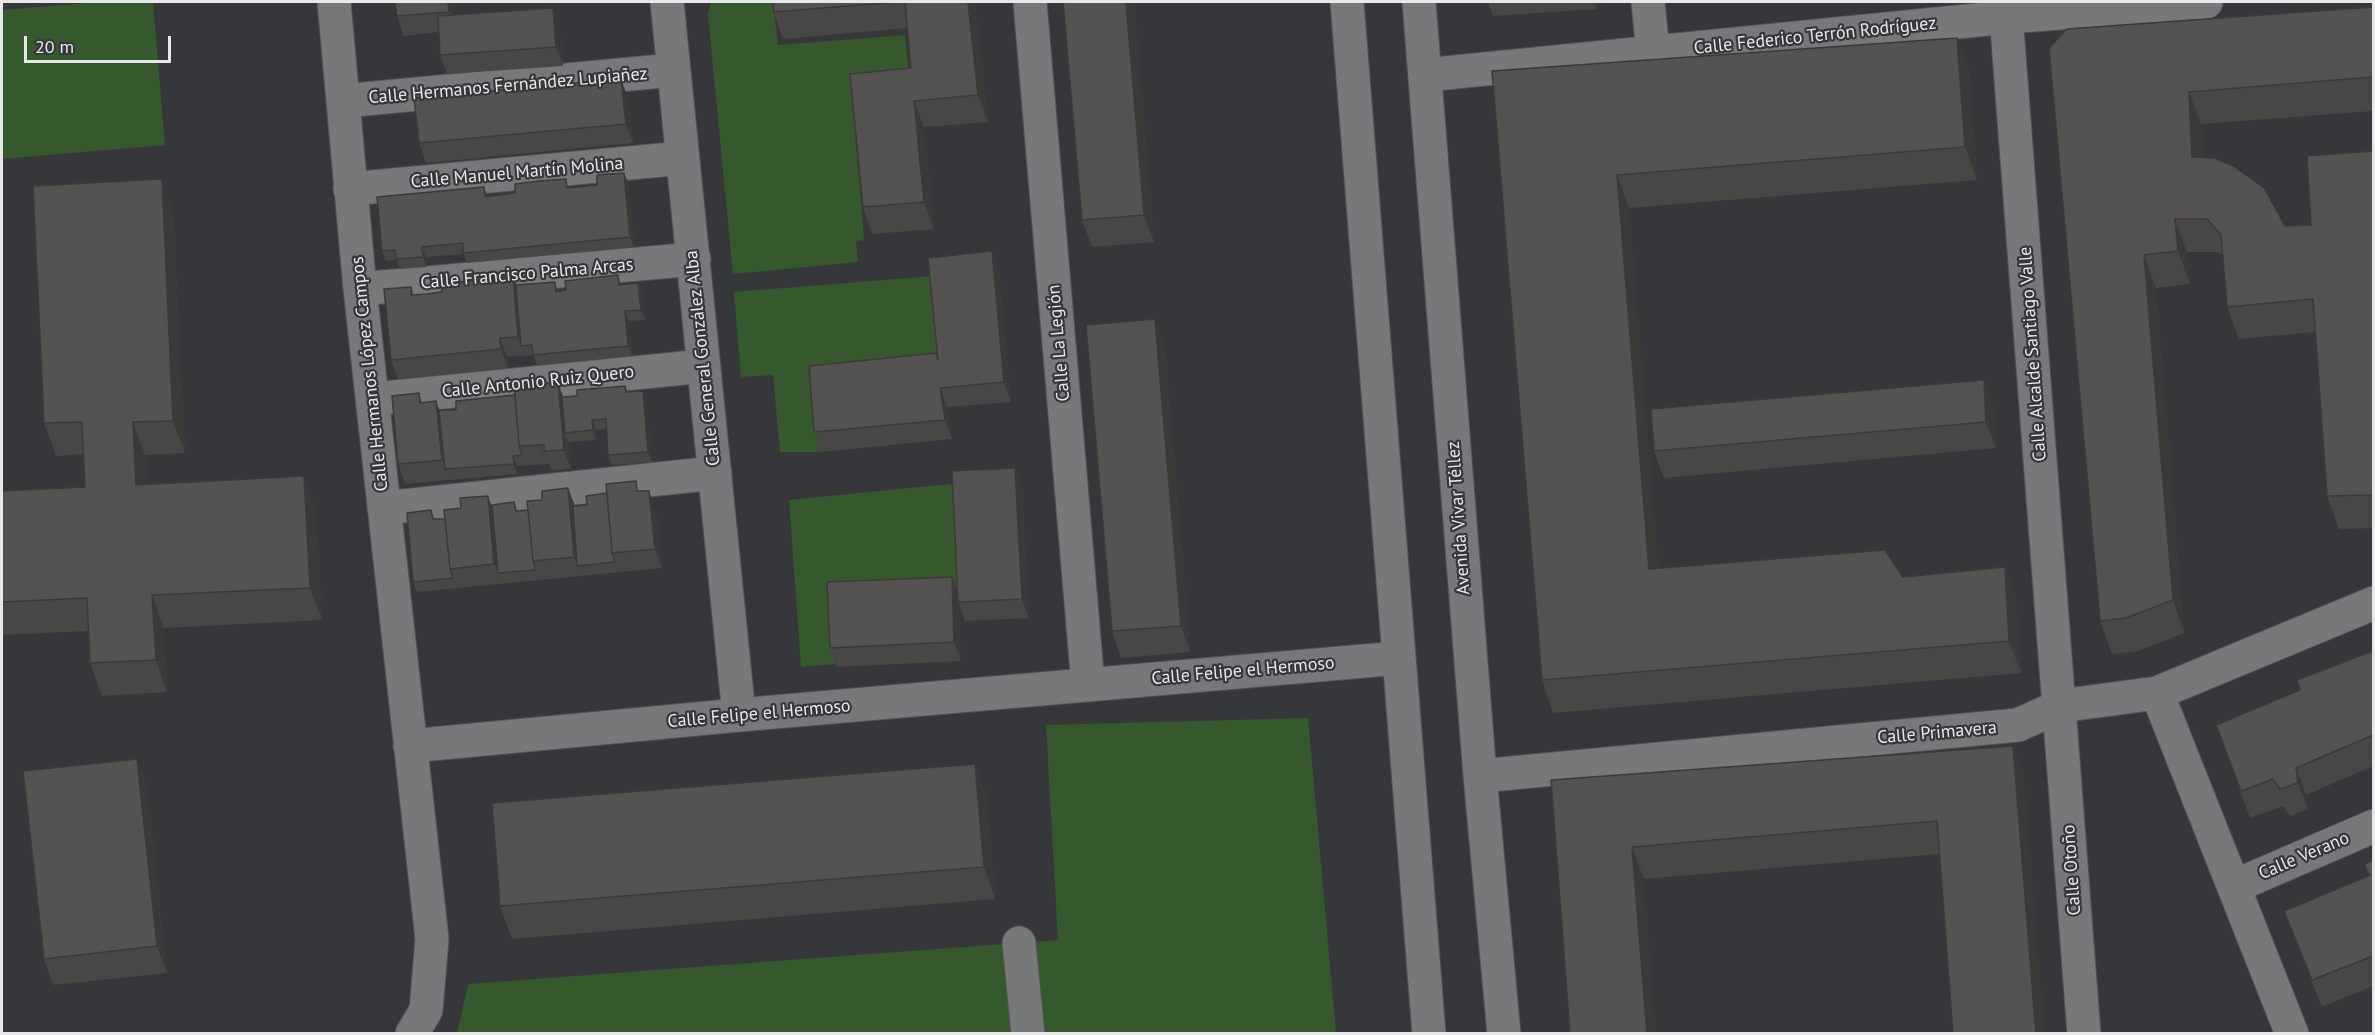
<!DOCTYPE html>
<meta charset="utf-8">
<style>
body{margin:0}
#map{position:relative;width:2375px;height:1035px;overflow:hidden;background:#36373a;font-family:"PT Sans",sans-serif}
canvas{display:block}
.frame{position:absolute;inset:0;border:3px solid #e7e8e9;pointer-events:none}
.scale{position:absolute;left:24px;top:36px;width:147px;height:27px;box-sizing:border-box;border:3px solid #e7e8e9;border-top:0;padding-left:8px;font-size:18px;line-height:21px;white-space:nowrap;color:#e7e8e9;-webkit-text-stroke:4px #36373a;paint-order:stroke}
</style>
<div id="map">
<canvas width="2375" height="1035"></canvas>
<div class="frame"></div>
<div class="scale">20 m</div>
</div>
<script>
const g = document.querySelector('canvas').getContext('2d');
g.lineJoin = 'round';
function fill(path, color) { g.fillStyle = color; g.fill(path, 'evenodd'); }
const shape = rows => new Path2D(rows.map(r => 'M' + r).join(''));
function trace(path, color, width, dash) { g.strokeStyle = color; g.lineWidth = width; g.lineCap = dash ? 'butt' : 'round'; g.setLineDash(dash || []); g.stroke(path); }
function label(font, color, halo, rows, align = 'center') {
  g.font = font + ' "PT Sans",sans-serif'; g.lineWidth = 4.5; g.setLineDash([]); g.textBaseline = 'middle'; g.strokeStyle = halo; g.fillStyle = color; for (const [text, x, y, turn = 0] of rows) {
    g.save(); g.translate(x, y); g.rotate((+turn || 0) * Math.PI / 180); g.textAlign = isNaN(turn) ? turn : align; if (halo) g.strokeText(text, 0, 0); g.fillText(text, 0, 0); g.restore();
  }
}
const green = shape([
 [101,2,153,2,165,145,2,159,2,10],
 [711,2,773,2,778,45,905,35,910,89,852,95,864,240,856,241,858,262,733,274,708,15],
 [934,276,944,371,814,384,820,452,780,452,773,375,741,377,734,292],
 [950,484,954,490,961,590,832,601,835,664,801,667,789,500],
 [1308,718,1336,1033,457,1034,468,984,1058,940,1046,725]
]);
const minor = shape([
 [334,2,360,289,432,939,426,1010,412,1034],
 [667,2,739,715],
 [1030,2,1088,685],
 [1347,2,1429,1034],
 [1419,2,1480,776,1504,1034],
 [1648,2,1653,52],
 [2005,2,2084,1034],
 [1425,75,2007,17,2206,2],
 [343,101,673,70],
 [350,189,683,158],
 [360,289,694,259],
 [374,399,704,366],
 [384,508,715,473],
 [2157,693,2292,1034],
 [410,746,739,715,1399,658],
 [1480,776,2018,725,2060,706,2157,693,2374,603],
 [2235,886,2374,826],
 [1019,943,1028,1034]
]);
const wall = shape([
 [453,2,454,15,560,27,563,66,447,74,440,55,439,32,404,36,397,16],
 [773,2,975,2,988,122,924,127,934,229,872,234,863,207,911,68,907,28,783,39,774,12],
 [1134,2,1154,242,1092,247,1082,220],
 [1488,2,1608,2,1597,9,1493,16],
 [2373,7,2373,111,2201,124,2202,158,2285,226,2311,225,2373,151,2373,528,2339,529,2327,496,2315,332,2239,339,2227,307,2223,256,2219,252,2187,252,2190,284,2156,288,2184,633,2138,651,2112,654,2100,621,2049,48],
 [1957,38,1969,70,1977,180,1629,208,1658,568,1903,577,2005,567,2016,600,2021,673,1553,713,1542,680,1492,71],
 [628,98,633,143,426,163,419,143],
 [624,173,628,183,634,247,467,263,464,254,426,257,426,267,400,269,397,260,386,261,382,251,484,187,487,196,597,185],
 [173,212,185,453,145,455,146,484,316,509,322,620,164,628,167,692,102,696,90,663,88,631,2,635,2,491,85,487,84,454,56,456,44,423],
 [992,251,999,271,1011,402,947,407,952,439,821,452,814,432,938,358],
 [618,275,621,285,638,283,642,294,645,320,629,321,632,356,537,365,533,355,507,357,508,368,398,379,391,360,411,287,414,295,427,294,513,276,516,285,558,291,566,290],
 [1165,346,1190,652,1121,658,1112,631],
 [1984,380,1994,407,1996,448,1664,478,1654,451],
 [625,386,627,392,643,391,646,401,652,462,612,465,608,455,606,429,596,430,596,440,568,442,571,469,551,470,549,464,517,466,517,474,405,484,398,464,419,393,422,403,436,401,439,410,456,410,577,396],
 [1015,468,1022,487,1029,618,965,621,959,604,961,661,837,667,830,648,952,577,958,593],
 [568,488,575,506,587,505,640,491,656,510,662,568,417,592,413,582,431,510,434,519,445,519,492,505,514,502,517,511,528,510,542,500],
 [2373,651,2373,766,2306,795,2308,809,2290,816,2283,806,2250,818,2216,725,2300,690],
 [2013,746,2024,778,1940,854,1644,879,1551,780],
 [137,759,147,786,167,973,53,985,44,959],
 [975,764,987,796,995,899,512,939,500,906],
 [2373,861,2373,986,2322,1007,2294,938,2284,911,2369,876,2364,864]
]);
const shadedWall = shape([
 [448,2,453,2,456,31,449,12],
 [968,2,975,2,988,122,978,95],
 [1126,2,1134,2,1154,242,1144,215],
 [1594,2,1608,2,1597,9],
 [553,8,560,27,563,66,556,47],
 [1957,38,1969,70,1977,180,1965,147],
 [621,79,628,98,633,143,626,124],
 [2189,92,2201,124,2204,190,2192,157],
 [914,101,924,127,934,229,924,202],
 [624,173,628,183,634,247,630,237],
 [1617,175,1629,208,1661,601,1649,569],
 [162,179,173,212,185,453,173,421],
 [2175,219,2187,252,2190,284,2178,251],
 [422,247,426,257,426,267,423,257],
 [992,251,999,271,1011,402,1004,382],
 [2144,255,2156,288,2184,633,2173,600],
 [513,276,520,295,521,346,518,337],
 [638,283,642,294,645,320,641,310],
 [625,311,629,321,632,356,628,346],
 [1155,319,1165,346,1190,652,1181,626],
 [500,338,507,357,508,368,501,349],
 [1984,380,1994,407,1996,448,1986,422],
 [558,382,565,402,565,433,568,442,571,469,564,450],
 [940,388,947,407,952,439,945,420],
 [643,391,646,401,652,462,648,452],
 [436,401,443,420,445,469,442,460],
 [592,420,596,430,596,440,593,430],
 [133,422,145,455,148,517,136,485],
 [513,456,517,466,517,474,514,464],
 [1015,468,1022,487,1029,618,1022,599],
 [304,476,316,509,322,620,310,588],
 [568,488,575,507,577,566,581,576,574,557],
 [649,491,656,510,662,568,655,549],
 [488,496,495,515,498,573,494,564],
 [2005,567,2016,600,2021,673,2009,641],
 [952,577,959,596,961,661,954,642],
 [152,595,164,628,167,692,156,660],
 [2013,746,2024,778,2045,1034,2036,1034],
 [137,759,147,786,167,973,157,946],
 [975,764,987,796,995,899,984,867],
 [2296,768,2306,795,2308,809,2298,783],
 [1632,847,1644,879,1656,1034,1647,1034]
]);
const building = shape([
 [395,2,448,2,449,12,397,16,395,2],
 [773,2,896,2,774,12,773,2],
 [905,2,968,2,978,95,914,101,924,202,863,207,850,74,911,68,905,2],
 [1063,2,1126,2,1144,215,1082,220,1063,2],
 [2373,7,2373,77,2189,92,2192,157,2215,158,2235,167,2264,188,2285,226,2311,225,2307,156,2373,151,2373,495,2327,496,2313,299,2227,307,2221,235,2207,219,2175,219,2178,251,2144,255,2173,600,2126,618,2100,621,2049,48,2067,29,2373,7],
 [553,8,556,47,440,55,438,16,553,8],
 [1957,38,1965,147,1617,175,1649,569,1885,550,1903,577,2005,567,2009,641,1542,680,1492,71,1957,38],
 [621,79,626,124,419,143,414,98,621,79],
 [624,173,630,237,463,253,463,243,422,247,423,257,396,259,395,250,382,251,377,197,484,187,485,197,515,193,515,184,539,181,566,179,567,188,597,185,597,175,624,173],
 [162,179,173,421,133,422,136,485,304,476,310,588,152,595,156,660,90,663,87,598,2,602,2,491,85,487,82,422,44,423,33,186,162,179],
 [992,251,1004,382,940,388,945,420,814,432,809,366,936,353,938,360,928,258,992,251],
 [618,275,619,285,638,283,641,310,625,311,628,346,533,355,532,345,521,346,516,285,555,282,556,292,566,290,565,281,618,275],
 [513,276,518,337,500,338,501,349,391,360,384,289,411,287,411,295,427,294,442,292,441,284,513,276],
 [1155,319,1181,626,1112,631,1086,325,1155,319],
 [1984,380,1986,422,1654,451,1651,409,1984,380],
 [558,382,564,450,544,451,544,445,519,446,514,386,558,382],
 [625,386,626,392,643,391,648,452,608,455,606,419,592,420,593,430,565,433,562,397,577,396,577,390,625,386],
 [419,393,420,403,436,401,442,460,398,464,392,396,419,393],
 [515,395,519,446,522,455,513,456,514,464,445,469,439,410,456,410,456,401,515,395],
 [1015,468,1022,599,958,602,952,471,1015,468],
 [636,481,637,491,649,491,655,549,612,553,606,484,636,481],
 [568,488,574,557,533,561,527,501,542,500,542,491,568,488],
 [607,493,612,553,615,562,577,566,573,506,587,505,586,496,607,493],
 [488,496,494,564,450,569,444,510,461,508,460,498,488,496],
 [514,502,516,511,528,510,533,561,536,570,498,573,492,505,514,502],
 [431,510,433,519,445,519,450,569,453,578,413,582,407,513,431,510],
 [952,577,954,642,830,648,827,582,952,577],
 [2373,651,2373,735,2296,768,2298,783,2280,789,2273,779,2241,791,2216,725,2300,690,2297,680,2373,651],
 [2013,746,2036,1034,1953,1034,1937,821,1632,847,1647,1034,1570,1034,1551,780,2013,746],
 [137,759,157,946,44,959,23,771,137,759],
 [975,764,984,867,500,906,492,803,975,764],
 [2373,861,2373,956,2312,980,2284,911,2370,875,2364,864,2373,861]
]);
const streetNames = [
 ["Calle Federico Terrón Rodríguez",1815,36,-6],
 ["Calle Hermanos Fernández Lupiañez",508,86,-5],
 ["Calle Manuel Martín Molina",517,173,-5],
 ["Calle Francisco Palma Arcas",527,274,-5],
 ["Calle La Legión",1059,343,-95],
 ["Calle Alcalde Santiago Valle",2033,354,-94],
 ["Calle General González Alba",703,358,-96],
 ["Calle Hermanos López Campos",370,374,-96],
 ["Calle Antonio Ruiz Quero",538,382,-6],
 ["Avenida Vivar Téllez",1459,518,-94],
 ["Calle Felipe el Hermoso",1243,671,-5],
 ["Calle Felipe el Hermoso",759,714,-5],
 ["Calle Primavera",1937,733,-5],
 ["Calle Verano",2304,856,-23],
 ["Calle Otoño",2072,870,-94]
];
fill(green, '#35592d');
trace(minor, '#525355', 35);
trace(minor, '#76787a', 33);
fill(wall, '#494746');
fill(shadedWall, '#3c3a39');
fill(building, '#555351');
trace(building, '#3c3a39', 1.5);
label('18px', '#e7e8e9', '#36373a', streetNames);
</script>
